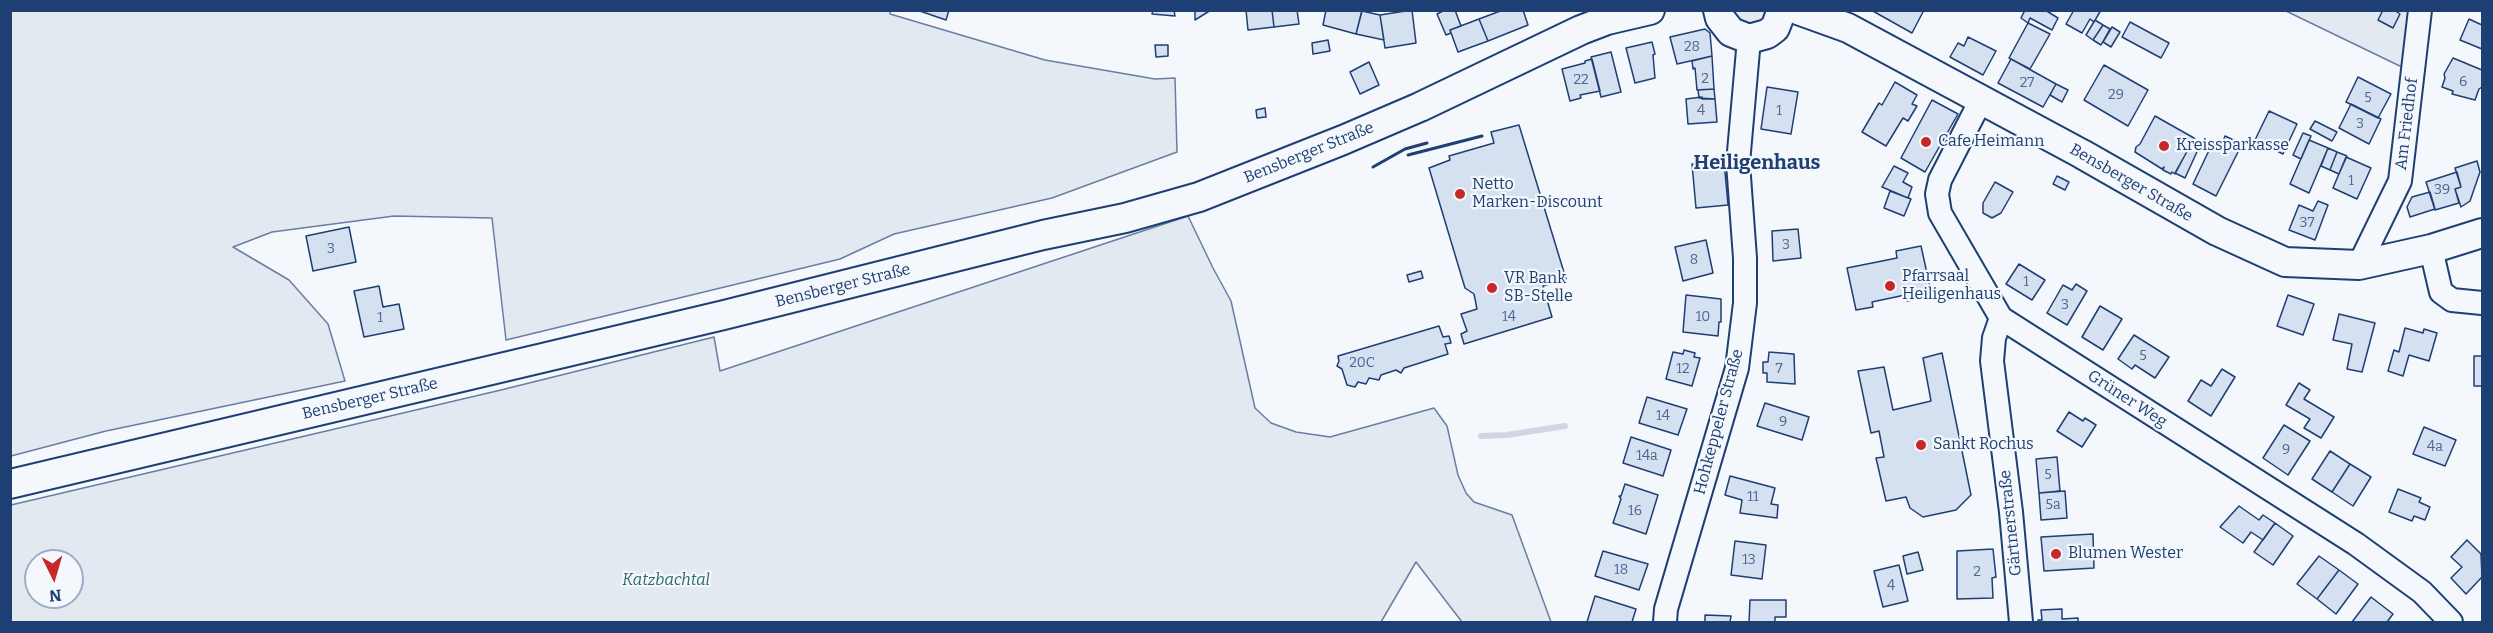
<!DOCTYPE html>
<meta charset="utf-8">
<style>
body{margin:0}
#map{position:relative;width:2493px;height:633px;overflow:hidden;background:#f4f7fb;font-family:Bitter,serif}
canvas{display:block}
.frame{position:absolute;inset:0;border:12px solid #1d3f73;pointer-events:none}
.north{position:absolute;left:24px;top:549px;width:60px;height:60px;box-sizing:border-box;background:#f4f7fb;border:2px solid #9eadc5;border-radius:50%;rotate:175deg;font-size:16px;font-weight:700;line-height:24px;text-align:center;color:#1d3f73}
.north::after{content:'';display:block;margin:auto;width:21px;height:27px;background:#c62828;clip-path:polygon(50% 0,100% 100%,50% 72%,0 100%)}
</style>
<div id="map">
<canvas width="2493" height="633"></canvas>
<div class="frame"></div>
<div class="north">N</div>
</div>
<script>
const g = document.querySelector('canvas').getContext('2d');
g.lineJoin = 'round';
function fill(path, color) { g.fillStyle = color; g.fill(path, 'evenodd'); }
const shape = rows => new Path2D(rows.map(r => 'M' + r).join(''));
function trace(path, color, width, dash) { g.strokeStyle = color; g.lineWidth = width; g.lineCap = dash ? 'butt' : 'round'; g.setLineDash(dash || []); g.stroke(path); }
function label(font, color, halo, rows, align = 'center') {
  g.font = font + ' Bitter,serif'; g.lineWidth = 4.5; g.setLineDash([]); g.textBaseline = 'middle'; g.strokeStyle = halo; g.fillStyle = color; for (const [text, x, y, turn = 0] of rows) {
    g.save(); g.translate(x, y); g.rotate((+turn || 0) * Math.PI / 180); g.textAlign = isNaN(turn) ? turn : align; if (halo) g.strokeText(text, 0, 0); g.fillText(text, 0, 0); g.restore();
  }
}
const green = shape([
 [11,10,890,11,890,14,1045,60,1155,79,1175,78,1177,152,1052,198,894,234,840,259,506,340,492,218,394,216,272,232,233,247,289,280,328,324,345,381,106,431,11,456,11,10],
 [1732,11,1772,11,1757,26,1742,24,1732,11],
 [2286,11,2412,11,2404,68,2377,55,2286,11],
 [1188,216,1213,268,1231,301,1255,408,1271,423,1296,432,1330,437,1434,408,1447,426,1458,475,1466,493,1474,502,1512,515,1551,622,1462,622,1416,562,1381,622,11,622,11,505,501,390,714,337,720,371,1188,216],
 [36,561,72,561,72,597,36,597,36,561]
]);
const stream = shape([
 [1481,436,1507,435,1565,426]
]);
const building = shape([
 [917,10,949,10,946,20,917,10],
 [1153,10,1174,10,1175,16,1152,14,1153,10],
 [1195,10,1211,10,1195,20,1195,10],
 [1246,10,1272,10,1274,27,1248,30,1246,10],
 [1272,10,1297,10,1299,24,1274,27,1272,10],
 [1326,10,1362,10,1356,34,1323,25,1326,10],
 [1412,10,1416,43,1385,48,1380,15,1412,10],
 [1445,10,1455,10,1461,26,1450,30,1451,33,1446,35,1437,14,1445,10],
 [1503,10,1523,10,1528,25,1488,41,1479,19,1503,10],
 [1871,10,1924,10,1912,33,1871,10],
 [2025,10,2045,10,2058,18,2052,30,2030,18,2028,23,2021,18,2025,10],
 [2074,10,2101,10,2094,22,2090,19,2082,33,2066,24,2074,10],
 [2383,10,2398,10,2397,12,2400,14,2393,28,2378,20,2383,10],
 [1362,11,1380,15,1384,40,1356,34,1362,11],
 [1479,19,1488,41,1458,52,1450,30,1479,19],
 [2469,19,2482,25,2482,49,2460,40,2469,19],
 [2095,20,2103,25,2093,40,2086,35,2095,20],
 [2130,22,2169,43,2161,58,2122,37,2130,22],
 [2028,23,2050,34,2030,69,2009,58,2028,23],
 [2103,25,2110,29,2101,45,2093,40,2103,25],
 [2112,27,2120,32,2111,47,2103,42,2112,27],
 [1705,29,1710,33,1712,56,1677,64,1670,37,1705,29],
 [1968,37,1996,51,1983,75,1950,57,1958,43,1964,46,1968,37],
 [1328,40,1330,51,1313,54,1312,43,1328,40],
 [1652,42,1655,54,1653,55,1655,78,1635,83,1626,48,1652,42],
 [1155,45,1168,45,1168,56,1156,57,1155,45],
 [1611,52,1621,92,1601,97,1591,57,1611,52],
 [1712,56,1714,89,1697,90,1695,68,1693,69,1692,61,1712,56],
 [2453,58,2482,70,2482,87,2479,89,2475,100,2452,94,2453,91,2442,87,2445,78,2444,74,2453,58],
 [1592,59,1600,91,1580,95,1581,98,1570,101,1562,69,1585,63,1585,61,1592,59],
 [2011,59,2056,84,2043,107,1998,83,2011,59],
 [1369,62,1379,85,1360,94,1350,72,1369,62],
 [2104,65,2148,90,2128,126,2084,100,2104,65],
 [2358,77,2391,94,2378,118,2346,102,2358,77],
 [1895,82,1917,95,1912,104,1917,106,1908,121,1903,118,1886,146,1862,132,1879,103,1882,105,1895,82],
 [2056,84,2068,90,2062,102,2050,95,2056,84],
 [1767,87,1798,92,1791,134,1761,129,1767,87],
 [1714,89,1715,99,1699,98,1698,90,1714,89],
 [1702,97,1702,99,1715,99,1717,122,1688,124,1686,99,1702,97],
 [1932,100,1958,114,1925,172,1901,158,1932,100],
 [2351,104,2381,119,2369,144,2339,128,2351,104],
 [1265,108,1266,117,1257,118,1256,110,1265,108],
 [2269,111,2297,124,2283,154,2255,140,2269,111],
 [2155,116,2194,138,2175,174,2172,172,2171,174,2163,170,2164,167,2162,169,2135,152,2136,147,2140,144,2155,116],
 [2315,121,2337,132,2332,141,2310,129,2315,121],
 [1519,125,1566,279,1543,286,1552,317,1464,344,1461,334,1467,331,1461,314,1477,309,1474,294,1465,288,1429,168,1450,160,1449,156,1494,143,1491,132,1519,125],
 [2303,133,2311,136,2301,159,2293,155,2303,133],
 [2225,136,2242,144,2216,196,2193,184,2213,142,2221,146,2225,136],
 [2194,139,2201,143,2185,178,2175,173,2194,139],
 [2309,140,2328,148,2309,193,2290,184,2309,140],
 [2328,148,2337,152,2330,170,2321,166,2328,148],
 [2337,152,2347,156,2339,174,2330,170,2337,152],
 [2346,157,2371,168,2357,199,2333,188,2346,157],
 [1724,161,1728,205,1696,208,1692,164,1724,161],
 [2477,161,2480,172,2470,201,2461,207,2455,189,2461,187,2455,168,2477,161],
 [1894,166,1908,173,1903,182,1912,187,1908,198,1882,187,1894,166],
 [2457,172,2461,187,2455,189,2459,203,2435,210,2426,182,2457,172],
 [2057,176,2069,182,2065,190,2053,184,2057,176],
 [1995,182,2013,192,2001,213,1992,218,1983,213,1983,203,1995,182],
 [1890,191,1911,199,1904,216,1884,208,1890,191],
 [2430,192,2435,209,2410,217,2407,207,2412,197,2430,192],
 [2318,201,2328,205,2315,240,2289,230,2299,205,2313,211,2318,201],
 [349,227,356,262,313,271,306,236,349,227],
 [1798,229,1801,258,1773,261,1772,231,1798,229],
 [1706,240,1713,273,1683,281,1675,247,1706,240],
 [1921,246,1932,296,1907,301,1905,295,1872,302,1873,307,1856,310,1847,268,1897,258,1896,251,1921,246],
 [2019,264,2045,280,2032,300,2006,284,2019,264],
 [1421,271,1423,278,1409,282,1407,275,1421,271],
 [2076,284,2087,291,2067,325,2047,313,2063,285,2072,290,2076,284],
 [379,286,383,307,399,304,404,329,364,337,354,291,379,286],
 [1686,295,1721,299,1721,322,1719,322,1718,336,1683,332,1686,295],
 [2288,295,2314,304,2303,335,2277,326,2288,295],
 [2100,306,2122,319,2103,350,2082,337,2100,306],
 [2339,314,2375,323,2362,372,2347,369,2352,344,2333,340,2339,314],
 [1439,326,1443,337,1449,336,1451,343,1445,344,1448,354,1404,368,1401,373,1396,370,1381,375,1379,380,1369,378,1366,384,1358,382,1355,387,1347,385,1342,369,1337,366,1339,361,1338,356,1439,326],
 [2405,328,2423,333,2424,329,2437,333,2429,361,2409,355,2403,376,2388,371,2394,350,2399,352,2405,328],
 [2134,335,2169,357,2155,378,2135,365,2132,369,2118,359,2134,335],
 [1684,350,1695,353,1694,357,1700,358,1692,386,1666,379,1673,352,1683,354,1684,350],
 [1769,352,1794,354,1795,384,1767,382,1767,373,1763,373,1763,362,1768,362,1769,352],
 [1942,353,1971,495,1956,510,1923,517,1910,508,1906,497,1886,501,1876,458,1884,457,1879,431,1871,433,1858,371,1884,367,1893,410,1931,401,1923,358,1942,353],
 [2474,356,2482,356,2482,386,2474,386,2474,356],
 [2222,369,2235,377,2211,416,2188,401,2201,380,2211,386,2222,369],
 [2299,383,2310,390,2304,399,2334,417,2321,438,2304,428,2310,419,2286,405,2299,383],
 [1647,397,1687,409,1678,435,1639,423,1647,397],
 [1765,403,1809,417,1802,440,1757,426,1765,403],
 [2069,412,2083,421,2085,418,2096,425,2082,447,2057,431,2069,412],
 [2284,425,2310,441,2288,475,2263,458,2284,425],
 [2424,427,2456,440,2445,466,2413,454,2424,427],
 [1631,437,1671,450,1663,476,1623,463,1631,437],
 [2330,451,2350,464,2332,492,2312,479,2330,451],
 [2057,457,2060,491,2039,493,2036,459,2057,457],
 [2350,464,2371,477,2353,506,2332,492,2350,464],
 [1730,476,1775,488,1771,504,1778,505,1777,518,1740,513,1742,500,1725,495,1730,476],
 [1625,484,1658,495,1646,534,1613,523,1621,499,1619,496,1621,496,1625,484],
 [2398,489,2421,498,2419,502,2430,507,2425,520,2414,516,2412,521,2389,512,2398,489],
 [2065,491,2067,518,2041,520,2039,493,2065,491],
 [2239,506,2259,520,2263,515,2275,523,2263,540,2251,532,2243,543,2220,527,2239,506],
 [2275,523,2293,536,2273,565,2254,552,2275,523],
 [2093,534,2094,568,2044,571,2041,537,2093,534],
 [2467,540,2481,554,2482,577,2466,594,2451,578,2462,567,2451,557,2467,540],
 [1735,541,1766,545,1762,579,1731,575,1735,541],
 [1993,549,1996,577,1992,578,1993,598,1957,599,1957,551,1993,549],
 [1603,551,1648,564,1639,590,1595,576,1603,551],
 [1918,552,1923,570,1907,574,1903,556,1918,552],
 [2319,556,2339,570,2317,599,2297,584,2319,556],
 [1899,565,1908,601,1883,607,1874,571,1899,565],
 [2339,570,2358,584,2336,614,2317,599,2339,570],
 [1595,596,1636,609,1632,622,1587,622,1595,596],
 [2371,597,2393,614,2387,622,2352,622,2371,597],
 [1750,600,1786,600,1786,617,1775,617,1775,622,1749,622,1750,600],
 [2062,609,2062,619,2078,618,2078,622,2038,622,2038,620,2042,620,2041,610,2062,609],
 [1705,615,1731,616,1730,622,1705,622,1705,615]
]);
const minor = shape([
 [1981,100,1940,180,1937,194,1940,213,2001,318,2356,544,2422,592,2451,622],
 [2431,249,2441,292,2452,300,2482,303],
 [2359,265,2400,181,2420,10],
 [2001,318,1994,338,1992,361,2011,512,2021,622],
 [1665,622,1666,609,1737,368,1745,303,1745,258,1738,163,1749,39]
]);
const major = shape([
 [1718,10,1720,18,1731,32,1749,39,1767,34,1775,28,1782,10],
 [1798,10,1848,28,2082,154,2217,231,2285,262,2359,265,2431,249,2482,233],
 [10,484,724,315,1043,235,1125,218,1199,197,1343,140,1420,107,1581,30,1607,20,1650,10]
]);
const wall = shape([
 [1408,155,1482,136],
 [1373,167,1405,149,1427,143]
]);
const markers = [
 [1926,142,6,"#c62828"],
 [2164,146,6,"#c62828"],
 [1460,194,6,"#c62828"],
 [1890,286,6,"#c62828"],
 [1492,288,6,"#c62828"],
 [1921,445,6,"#c62828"],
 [2056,554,6,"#c62828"]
];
const numberNames = [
 ["28",1692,47],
 ["2",1705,79],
 ["22",1581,80],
 ["6",2463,82],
 ["27",2027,83],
 ["29",2116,95],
 ["5",2368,98],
 ["4",1701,111],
 ["1",1779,111],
 ["3",2360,124],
 ["1",2351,181],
 ["39",2442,190],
 ["37",2307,223],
 ["3",1786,245],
 ["3",331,249],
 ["8",1694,260],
 ["1",2026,282],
 ["3",2065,305],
 ["14",1509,317],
 ["10",1703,317],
 ["1",380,318],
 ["5",2143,356],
 ["20C",1362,363],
 ["12",1683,369],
 ["7",1779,369],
 ["14",1663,416],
 ["9",1783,422],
 ["4a",2435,447],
 ["9",2286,450],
 ["14a",1647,456],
 ["5",2048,475],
 ["11",1753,497],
 ["5a",2053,505],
 ["16",1635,511],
 ["13",1749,560],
 ["18",1621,570],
 ["2",1977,572],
 ["4",1891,586]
];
const streetNames = [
 ["Am Friedhof",2407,124,-83],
 ["Bensberger Straße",1309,153,-22],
 ["Bensberger Straße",2131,183,30],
 ["Bensberger Straße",843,286,-14],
 ["Bensberger Straße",370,399,-13],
 ["Grüner Weg",2127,399,33],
 ["Hohkeppeler Straße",1719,422,-75],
 ["Gärtnerstraße",2011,523,-96]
];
const poiNames = [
 ["Cafe Heimann",1938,142],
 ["Kreissparkasse",2176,146],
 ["Netto",1472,185],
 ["Marken-Discount",1472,203],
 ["Pfarrsaal",1902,277],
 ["Heiligenhaus",1902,295],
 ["VR Bank",1504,279],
 ["SB-Stelle",1504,297],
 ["Sankt Rochus",1933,445],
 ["Blumen Wester",2068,554]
];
const parkNames = [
 ["Katzbachtal",666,581]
];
const quarterNames = [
 ["Heiligenhaus",1757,163]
];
fill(green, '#e3e9f0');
trace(green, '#687fa3', 1.5);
trace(stream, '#cfd7e4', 6);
fill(building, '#d5e0f0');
trace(building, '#1d3f73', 1.5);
trace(minor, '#1d3f73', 26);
trace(major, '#1d3f73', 32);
trace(minor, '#f4f7fb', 22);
trace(major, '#f4f7fb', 28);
trace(wall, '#1d3f73', 3);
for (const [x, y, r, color] of markers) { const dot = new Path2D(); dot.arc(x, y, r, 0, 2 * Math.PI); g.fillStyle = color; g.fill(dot); trace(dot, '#f4f7fb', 2); }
label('14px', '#4b6792', null, numberNames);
label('16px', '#1d3f73', '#f4f7fb', streetNames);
label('16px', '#1d3f73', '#f4f7fb', poiNames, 'left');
label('italic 16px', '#2c6c60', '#f4f7fb', parkNames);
label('bold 20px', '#1d3f73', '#f4f7fb', quarterNames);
</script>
